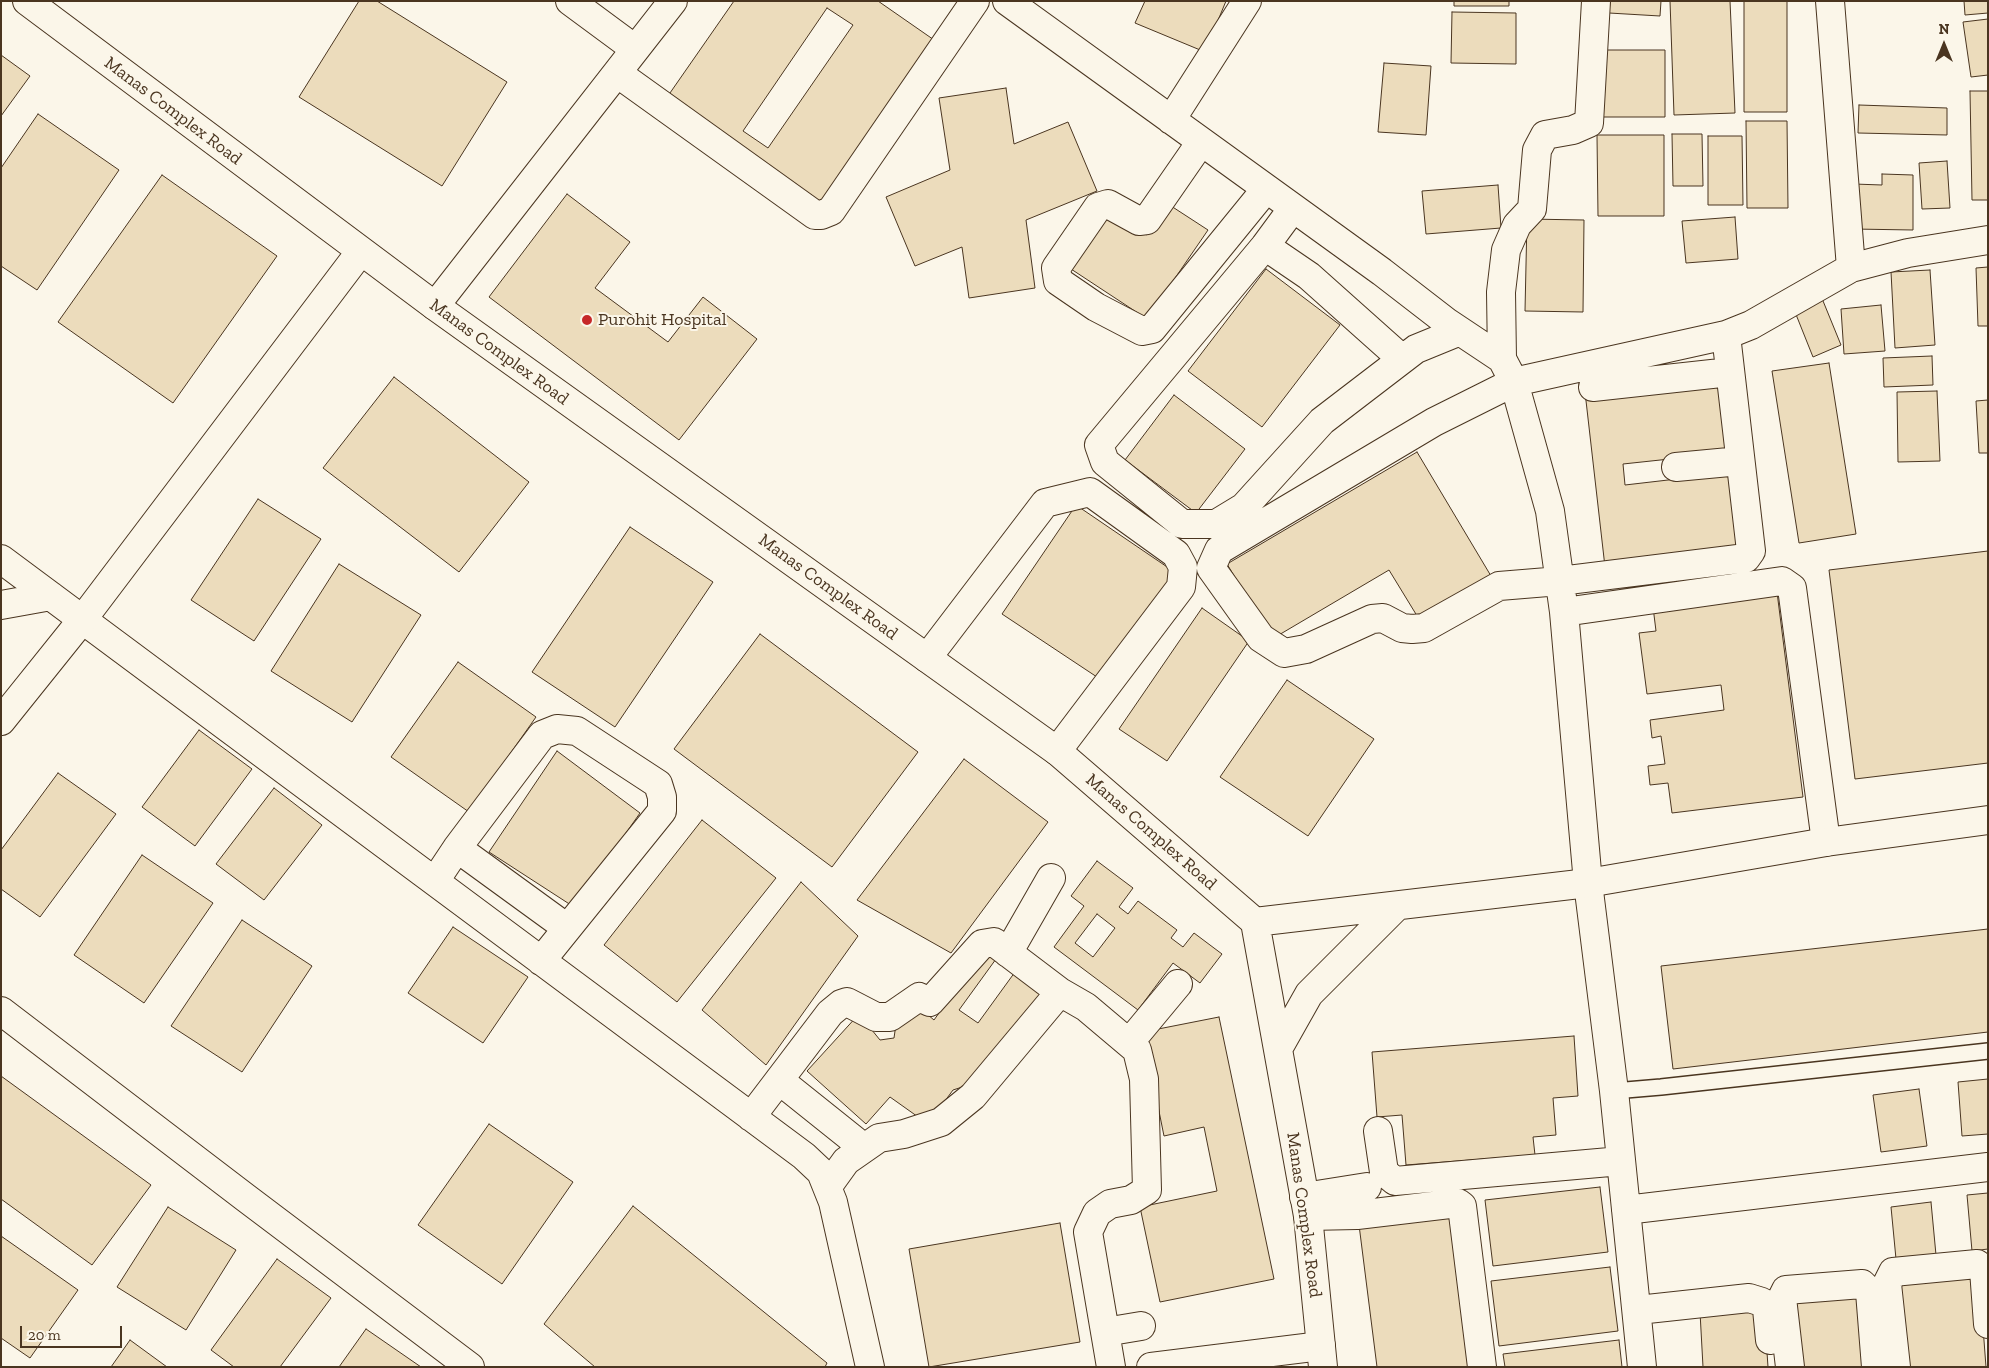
<!DOCTYPE html>
<style>
body{margin:0}
#map{position:relative;width:1989px;height:1368px;overflow:hidden;background:#fbf6e9;font-family:"Zilla Slab",serif}
canvas{display:block}
.frame{position:absolute;inset:0;border:2px solid #4a3520;pointer-events:none}
.north{position:absolute;left:1919px;top:20px;width:50px;height:50px;-webkit-text-stroke:4px #fbf6e9;paint-order:stroke;rotate:0deg;font-size:14px;font-weight:700;line-height:20px;text-align:center;color:#4a3520}
.north::after{content:'';display:block;margin:auto;width:18px;height:22px;background:#4a3520;clip-path:polygon(50% 0,100% 100%,50% 72%,0 100%)}
.scale{position:absolute;left:20px;top:1326px;width:102px;height:22px;box-sizing:border-box;border:2px solid #4a3520;border-top:0;padding-left:6px;font-size:15px;line-height:18px;white-space:nowrap;color:#4a3520;-webkit-text-stroke:4px #fbf6e9;paint-order:stroke}
</style>
<div id="map">
<canvas width="1989" height="1368"></canvas>
<div class="frame"></div>
<div class="north">N</div>
<div class="scale">20 m</div>
</div>
<script>
const g = document.querySelector('canvas').getContext('2d');
g.lineJoin = 'round';
function fill(path, color) { g.fillStyle = color; g.fill(path, 'evenodd'); }
const shape = rows => new Path2D(rows.map(r => 'M' + r).join(''));
function trace(path, color, width, dash) { g.strokeStyle = color; g.lineWidth = width; g.lineCap = dash ? 'butt' : 'round'; g.setLineDash(dash || []); g.stroke(path); }
function label(font, color, halo, rows, align = 'center') {
  g.font = font + ' "Zilla Slab",serif'; g.lineWidth = 4; g.setLineDash([]); g.textBaseline = 'middle'; g.strokeStyle = halo; g.fillStyle = color; for (const [text, x, y, turn = 0] of rows) {
    g.save(); g.translate(x, y); g.rotate((+turn || 0) * Math.PI / 180); g.textAlign = isNaN(turn) ? turn : align; if (halo) g.strokeText(text, 0, 0); g.fillText(text, 0, 0); g.restore();
  }
}
const building = shape([
 [359,1,377,1,507,82,442,186,299,97,359,1],
 [734,1,878,1,937,42,818,211,663,103,734,1],
 [827,8,853,25,768,148,743,131,827,8],
 [1145,1,1226,1,1205,52,1135,23,1145,1],
 [1454,1,1509,1,1509,6,1454,6,1454,1],
 [1610,1,1661,1,1660,16,1609,13,1610,1],
 [1670,1,1730,1,1735,113,1674,115,1670,1],
 [1744,1,1787,1,1787,112,1744,112,1744,1],
 [1964,1,1988,1,1988,13,1965,15,1964,1],
 [1452,12,1516,13,1516,64,1451,63,1452,12],
 [1988,19,1988,75,1971,77,1963,22,1988,19],
 [1601,50,1665,50,1665,117,1601,117,1601,50],
 [1,55,30,76,1,116,1,55],
 [1384,63,1431,66,1426,135,1378,132,1384,63],
 [1006,88,1014,144,1068,122,1097,191,1026,220,1035,288,969,298,962,247,915,266,886,197,950,170,939,98,1006,88],
 [1970,91,1988,91,1988,200,1972,200,1970,91],
 [1859,105,1947,108,1947,135,1858,133,1859,105],
 [38,114,119,170,37,290,1,266,1,168,38,114],
 [1746,121,1787,121,1788,208,1747,208,1746,121],
 [1672,134,1702,134,1703,186,1673,186,1672,134],
 [1597,135,1664,135,1664,216,1598,216,1597,135],
 [1708,136,1742,136,1743,205,1708,205,1708,136],
 [1947,161,1950,208,1922,209,1919,163,1947,161],
 [1882,174,1913,175,1913,230,1853,229,1854,184,1882,185,1882,174],
 [162,175,277,256,173,403,58,322,162,175],
 [1498,185,1501,228,1426,234,1422,191,1498,185],
 [567,194,630,242,595,288,668,342,703,297,757,339,679,440,489,297,567,194],
 [1168,204,1208,230,1147,319,1071,269,1111,211,1147,235,1168,204],
 [1735,217,1738,259,1686,263,1682,221,1735,217],
 [1527,219,1584,220,1583,312,1525,311,1527,219],
 [1988,267,1988,326,1978,326,1976,268,1988,267],
 [1266,269,1340,325,1262,427,1188,371,1266,269],
 [1930,270,1935,345,1895,348,1891,272,1930,270],
 [1821,296,1841,345,1813,357,1793,307,1821,296],
 [1881,305,1885,351,1844,354,1841,309,1881,305],
 [1932,356,1933,385,1884,387,1883,358,1932,356],
 [1829,363,1856,534,1799,543,1772,371,1829,363],
 [1726,376,1735,452,1623,464,1625,485,1737,472,1746,551,1605,567,1585,392,1726,376],
 [394,377,529,482,459,572,323,468,394,377],
 [1937,391,1940,461,1898,462,1897,392,1937,391],
 [1174,395,1245,449,1196,513,1125,460,1174,395],
 [1988,400,1988,453,1979,453,1976,401,1988,400],
 [1417,452,1494,581,1422,624,1389,570,1272,639,1227,564,1417,452],
 [258,499,321,539,254,641,191,600,258,499],
 [1076,505,1176,573,1103,681,1002,614,1076,505],
 [630,527,713,582,615,727,532,672,630,527],
 [1988,551,1988,763,1855,779,1829,570,1988,551],
 [339,564,421,615,352,722,271,671,339,564],
 [1777,592,1803,797,1672,813,1668,783,1650,785,1648,766,1665,764,1661,736,1652,738,1650,720,1724,710,1721,685,1647,694,1639,633,1656,631,1653,607,1777,592],
 [1202,608,1249,641,1167,761,1119,729,1202,608],
 [760,634,918,752,832,867,674,749,760,634],
 [458,662,536,717,469,812,391,757,458,662],
 [1287,680,1374,739,1308,836,1220,777,1287,680],
 [199,730,252,769,195,846,142,807,199,730],
 [557,751,640,813,574,907,489,852,557,751],
 [964,759,1048,822,951,953,857,900,964,759],
 [58,773,116,814,40,917,1,889,1,850,58,773],
 [274,788,322,825,264,900,216,864,274,788],
 [702,820,776,878,677,1002,604,945,702,820],
 [142,855,213,903,144,1003,74,955,142,855],
 [1097,861,1133,888,1119,907,1128,914,1138,901,1177,930,1171,938,1183,947,1194,933,1222,954,1200,983,1173,963,1138,1010,1054,947,1084,906,1071,896,1097,861],
 [1097,914,1115,928,1093,957,1075,943,1097,914],
 [801,882,858,936,766,1065,702,1010,801,882],
 [242,920,312,966,242,1072,171,1026,242,920],
 [453,927,528,977,483,1043,408,993,453,927],
 [1988,929,1988,1032,1673,1069,1661,966,1988,929],
 [984,950,996,959,959,1010,978,1023,1015,972,1047,996,984,1080,953,1090,928,1124,890,1097,866,1124,807,1071,859,1014,880,1040,894,1038,896,1024,914,1003,934,1020,984,950],
 [1219,1017,1274,1279,1160,1302,1140,1207,1217,1191,1204,1127,1164,1136,1143,1032,1219,1017],
 [1574,1036,1578,1096,1553,1098,1556,1135,1533,1137,1535,1155,1406,1165,1402,1115,1377,1117,1372,1052,1574,1036],
 [1,1076,151,1185,92,1265,1,1199,1,1076],
 [1988,1079,1988,1134,1962,1136,1958,1082,1988,1079],
 [1919,1089,1927,1146,1881,1152,1873,1095,1919,1089],
 [489,1124,573,1182,502,1284,418,1225,489,1124],
 [1600,1187,1608,1252,1493,1266,1485,1200,1600,1187],
 [1988,1193,1988,1249,1972,1251,1967,1195,1988,1193],
 [1931,1202,1936,1255,1896,1259,1891,1207,1931,1202],
 [633,1206,827,1363,825,1367,595,1367,544,1324,633,1206],
 [1458,1206,1478,1367,1377,1367,1358,1217,1458,1206],
 [168,1207,236,1250,186,1330,117,1287,168,1207],
 [1060,1223,1080,1342,929,1367,909,1249,1060,1223],
 [1,1236,78,1290,30,1358,1,1338,1,1236],
 [277,1259,331,1298,280,1367,234,1367,211,1350,277,1259],
 [1610,1267,1618,1331,1499,1346,1491,1281,1610,1267],
 [1979,1274,1986,1367,1905,1367,1895,1281,1979,1274],
 [1864,1293,1870,1367,1800,1367,1795,1298,1864,1293],
 [1764,1307,1768,1367,1703,1367,1700,1312,1764,1307],
 [366,1329,421,1367,339,1367,366,1329],
 [130,1340,167,1367,111,1367,130,1340],
 [1619,1340,1622,1367,1505,1367,1503,1354,1619,1340]
]);
const service = shape([
 [1614,1091,1661,1087,1988,1051]
]);
const minor = shape([
 [570,1,635,49],
 [1007,1,1382,272,1448,323,1502,359,1514,382,1550,511,1564,612,1588,883,1614,1091,1642,1367],
 [1830,1,1851,268],
 [617,73,815,215,821,215,831,211,975,1],
 [1171,120,1247,1],
 [1201,142,1147,220,1139,221,1108,204,1098,207,1056,268,1058,281,1096,307,1142,331,1152,329,1266,189],
 [1293,208,1265,246,1099,445,1105,462,1182,524,1216,524,1244,507,1322,421,1416,349,1460,331],
 [1265,246,1309,276,1402,359],
 [435,306,673,1],
 [1726,335,1751,551,1746,558,1560,581,1499,586,1424,628,1412,629,1402,628,1383,618,1372,619,1306,649,1284,653,1261,638,1211,568,1219,550,1434,422,1514,382,1726,335,1751,325,1851,268,1908,253,1988,240],
 [1502,359,1501,292,1506,250,1517,225,1532,209,1537,150,1545,135,1573,130,1589,123,1596,1],
 [1593,387,1730,372],
 [1676,467,1740,461],
 [1,559,804,1156,821,1172,833,1202,870,1367],
 [1,605,51,596],
 [1564,612,1782,581,1792,588,1826,842],
 [927,658,1045,503,1090,492,1176,554,1183,567,1181,587,1057,751],
 [457,848,567,928],
 [435,881,457,848,542,735,557,729,577,731,658,784,662,797,662,811,541,961],
 [1008,953,1051,878],
 [1,1011,246,1198,470,1367],
 [1129,1043,1178,984],
 [779,1080,864,1148],
 [751,1117,830,1013,841,1004,847,1002,876,1017,890,1017,919,997,930,1002,982,944,994,942,1060,992],
 [1378,1131,1384,1172,1395,1181,1621,1161],
 [828,1186,846,1161,879,1138,904,1134,941,1122,973,1096,1060,992,1086,1007,1137,1050,1144,1079,1147,1190,1131,1200,1110,1204,1097,1213,1088,1232,1111,1367],
 [1304,1197,1367,1187],
 [1626,1210,1988,1167],
 [1308,1216,1357,1215,1458,1203,1462,1206,1482,1367],
 [1638,1310,1749,1298,1762,1302,1767,1309,1770,1340],
 [1105,1332,1141,1326],
 [1151,1367,1321,1346],
 [1790,1367,1782,1298,1786,1290,1862,1284,1870,1292,1876,1367],
 [1896,1367,1887,1284,1893,1272,1977,1264,1984,1270,1988,1324]
]);
const tertiary = shape([
 [27,1,435,306,1057,751,1255,922,1308,1216,1323,1367],
 [1,721,82,620,361,251],
 [1255,922,1588,883,1826,842,1988,820],
 [1278,1049,1309,994,1397,906]
]);
const markers = [
 [587,320,6,"#c62828"]
];
const streetNames = [
 ["Manas Complex Road",173,111,37],
 ["Manas Complex Road",499,352,36],
 ["Manas Complex Road",828,587,36],
 ["Manas Complex Road",1151,832,41],
 ["Manas Complex Road",1304,1215,82]
];
const poiNames = [
 ["Purohit Hospital",598,320]
];
fill(building, '#ecdcbc');
trace(building, '#4a3520', 1);
trace(service, '#4a3520', 18);
trace(minor, '#4a3520', 30);
trace(tertiary, '#4a3520', 30);
trace(service, '#fbf6e9', 15);
trace(minor, '#fbf6e9', 28);
trace(tertiary, '#fbf6e9', 28);
for (const [x, y, r, color] of markers) { const dot = new Path2D(); dot.arc(x, y, r, 0, 2 * Math.PI); g.fillStyle = color; g.fill(dot); trace(dot, '#fbf6e9', 2); }
label('18px', '#4a3520', '#fbf6e9', streetNames);
label('18px', '#4a3520', '#fbf6e9', poiNames, 'left');
</script>
